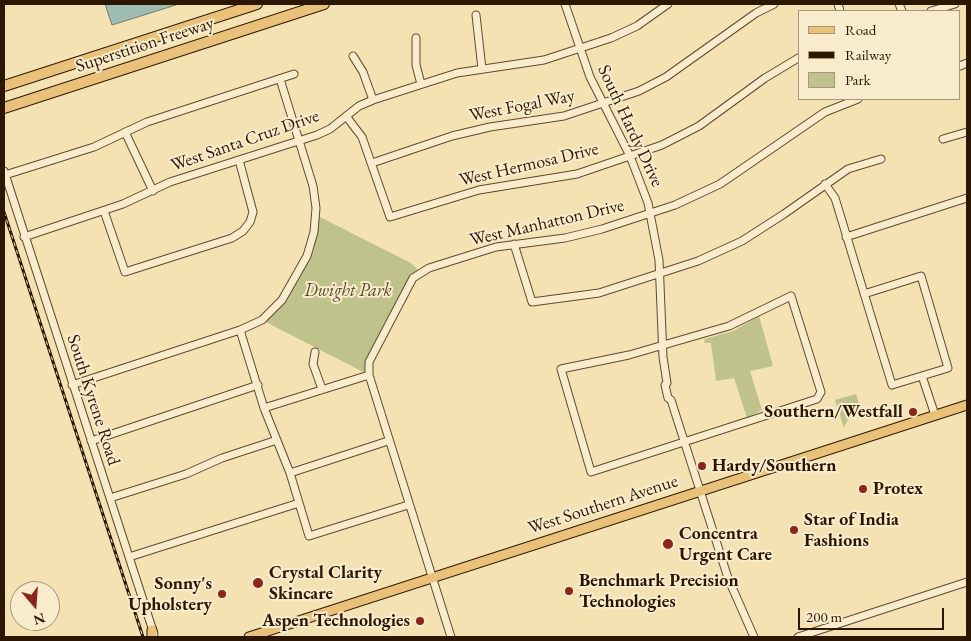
<!DOCTYPE html>
<style>
body{margin:0}
#map{position:relative;width:971px;height:641px;overflow:hidden;background:#f5e2b2;font-family:"EB Garamond",serif}
canvas{display:block}
.frame{position:absolute;inset:0;border:5px solid #2c1802;pointer-events:none}
.legend{position:absolute;left:798px;top:10px;width:162px;height:90px;box-sizing:border-box;background:#f8eccd;border:1px solid #a6977c;margin:0;padding:6px 9px;list-style:none;font-size:15px;color:#2c1802}
.legend li{display:flex;align-items:center;gap:10px;height:25px}
.legend b{width:25px;border:1px solid #a6977c}
.north{position:absolute;left:10px;top:581px;width:50px;height:50px;box-sizing:border-box;background:#f8eccd;border:1px solid #a6977c;border-radius:50%;rotate:162deg;font-size:14px;font-weight:700;line-height:20px;text-align:center;color:#2c1802}
.north::after{content:'';display:block;margin:auto;width:18px;height:22px;background:#8f2418;clip-path:polygon(50% 0,100% 100%,50% 72%,0 100%)}
.scale{position:absolute;left:798px;top:608px;width:146px;height:22px;box-sizing:border-box;border:2px solid #2c1802;border-top:0;padding-left:6px;font-size:15px;line-height:18px;white-space:nowrap;color:#2c1802;-webkit-text-stroke:4px #f8eccd;paint-order:stroke}
</style>
<div id="map">
<canvas width="971" height="641"></canvas>
<div class="frame"></div>
<ul class="legend">
<li><b style="height:6px;background:#eac179"></b>Road</li>
<li><b style="height:6px;background:#2c1802"></b>Railway</li>
<li><b style="height:14px;background:#bfc28a"></b>Park</li>
</ul>
<div class="north">N</div>
<div class="scale">200 m</div>
</div>
<script>
const g = document.querySelector('canvas').getContext('2d');
g.lineJoin = 'round';
function fill(path, color) { g.fillStyle = color; g.fill(path, 'evenodd'); }
const shape = rows => new Path2D(rows.map(r => 'M' + r).join(''));
function trace(path, color, width, dash) { g.strokeStyle = color; g.lineWidth = width; g.lineCap = dash ? 'butt' : 'round'; g.setLineDash(dash || []); g.stroke(path); }
function label(font, color, halo, rows, align = 'center') {
  g.font = font + ' "EB Garamond",serif'; g.lineWidth = 4; g.setLineDash([]); g.textBaseline = 'middle'; g.strokeStyle = halo; g.fillStyle = color; for (const [text, x, y, turn = 0] of rows) {
    g.save(); g.translate(x, y); g.rotate((+turn || 0) * Math.PI / 180); g.textAlign = isNaN(turn) ? turn : align; if (halo) g.strokeText(text, 0, 0); g.fillText(text, 0, 0); g.restore();
  }
}
const green = shape([
 [316,215,411,263,420,272,369,361,369,375,262,320,282,300,307,256],
 [759,316,773,366,750,371,762,410,747,418,734,378,716,381,711,343,704,343,705,339,733,331],
 [856,394,862,412,849,417,844,428,835,400]
]);
const water = shape([
 [105,4,179,4,112,25,105,4]
]);
const minor = shape([
 [565,4,590,77,630,156,648,203,659,260,663,357,667,383,665,385,668,398,671,400,728,578,754,637],
 [838,4,840,11],
 [899,4,902,11],
 [931,11,955,4],
 [476,15,482,69],
 [416,38,416,65,421,84],
 [353,56,363,72,373,100],
 [960,66,967,63],
 [346,116,362,137,390,217,479,190,577,174,662,145,699,126,765,78,800,57],
 [125,132,153,191],
 [943,139,967,132],
 [372,163,452,136,490,127,564,116,639,91,666,77,756,13,774,4],
 [4,171,154,634],
 [5,175,94,147,147,122,294,74],
 [825,184,835,198,892,385,948,368,921,276,864,294],
 [104,211,125,272,232,238,243,231,250,222,253,212,239,160],
 [24,237,123,204,170,182,317,135,330,129,359,106,373,100,457,73,544,60,611,38,637,26,668,4],
 [846,237,967,198],
 [514,244,532,302,599,293,698,261,742,241,784,214,848,169,881,159],
 [791,296,821,392,817,399,591,472,561,369,629,355,729,326,791,296],
 [240,330,264,408,290,473,309,536,408,505],
 [315,352,313,364,322,389],
 [922,376,935,415],
 [72,385,240,330,262,320,282,300,307,256,314,232,316,208,313,186,280,79],
 [264,408,369,375],
 [91,441,258,385],
 [290,473,388,441],
 [110,498,186,474,222,458,277,440],
 [129,557,299,503],
 [451,637,369,375,369,362,413,278,429,268,496,247,565,238,602,229,675,205,720,184,825,112,858,99],
 [798,637,967,582]
]);
const major = shape([
 [152,630,152,637],
 [249,637,967,405]
]);
const highway = shape([
 [4,86,257,4],
 [4,108,324,4]
]);
const rail = shape([
 [4,212,143,637]
]);
const markers = [
 [913,412,5,"#8f2418"],
 [702,466,5,"#8f2418"],
 [863,489,5,"#8f2418"],
 [794,530,5,"#8f2418"],
 [668,544,6,"#8f2418"],
 [258,583,6,"#8f2418"],
 [569,591,5,"#8f2418"],
 [222,594,5,"#8f2418"],
 [420,621,5,"#8f2418"]
];
const streetNames = [
 ["Superstition Freeway",145,45,-18],
 ["West Fogal Way",522,106,-11],
 ["South Hardy Drive",630,126,65],
 ["West Santa Cruz Drive",245,141,-19],
 ["West Hermosa Drive",529,165,-13],
 ["West Manhatton Drive",547,223,-13],
 ["South Kyrene Road",93,400,72],
 ["West Southern Avenue",603,505,-18]
];
const parkNames = [
 ["Dwight Park",348,291]
];
const poiNames = [
 ["Southern/Westfall",903,412,"right"],
 ["Hardy/Southern",712,466],
 ["Protex",873,489],
 ["Star of India",804,520],
 ["Fashions",804,541],
 ["Concentra",679,534],
 ["Urgent Care",679,555],
 ["Crystal Clarity",269,573],
 ["Skincare",269,594],
 ["Benchmark Precision",579,581],
 ["Technologies",579,602],
 ["Sonny's",212,584,"right"],
 ["Upholstery",212,605,"right"],
 ["Aspen Technologies",410,621,"right"]
];
fill(green, '#bfc28a');
fill(water, '#9dbcb3');
trace(water, '#707a6c', 1);
trace(minor, '#5e4a2e', 9);
trace(major, '#2c1802', 11);
trace(highway, '#2c1802', 12);
trace(minor, '#f8eccd', 7);
trace(major, '#eac179', 9);
trace(highway, '#eac179', 10);
trace(rail, '#2c1802', 3);
trace(rail, '#f8eccd', 1, [4]);
for (const [x, y, r, color] of markers) { const dot = new Path2D(); dot.arc(x, y, r, 0, 2 * Math.PI); g.fillStyle = color; g.fill(dot); trace(dot, '#f8eccd', 2); }
label('18px', '#2c1802', '#f8eccd', streetNames);
label('italic 18px', '#584b2b', '#f8eccd', parkNames);
label('bold 18px', '#2c1802', '#f8eccd', poiNames, 'left');
</script>
